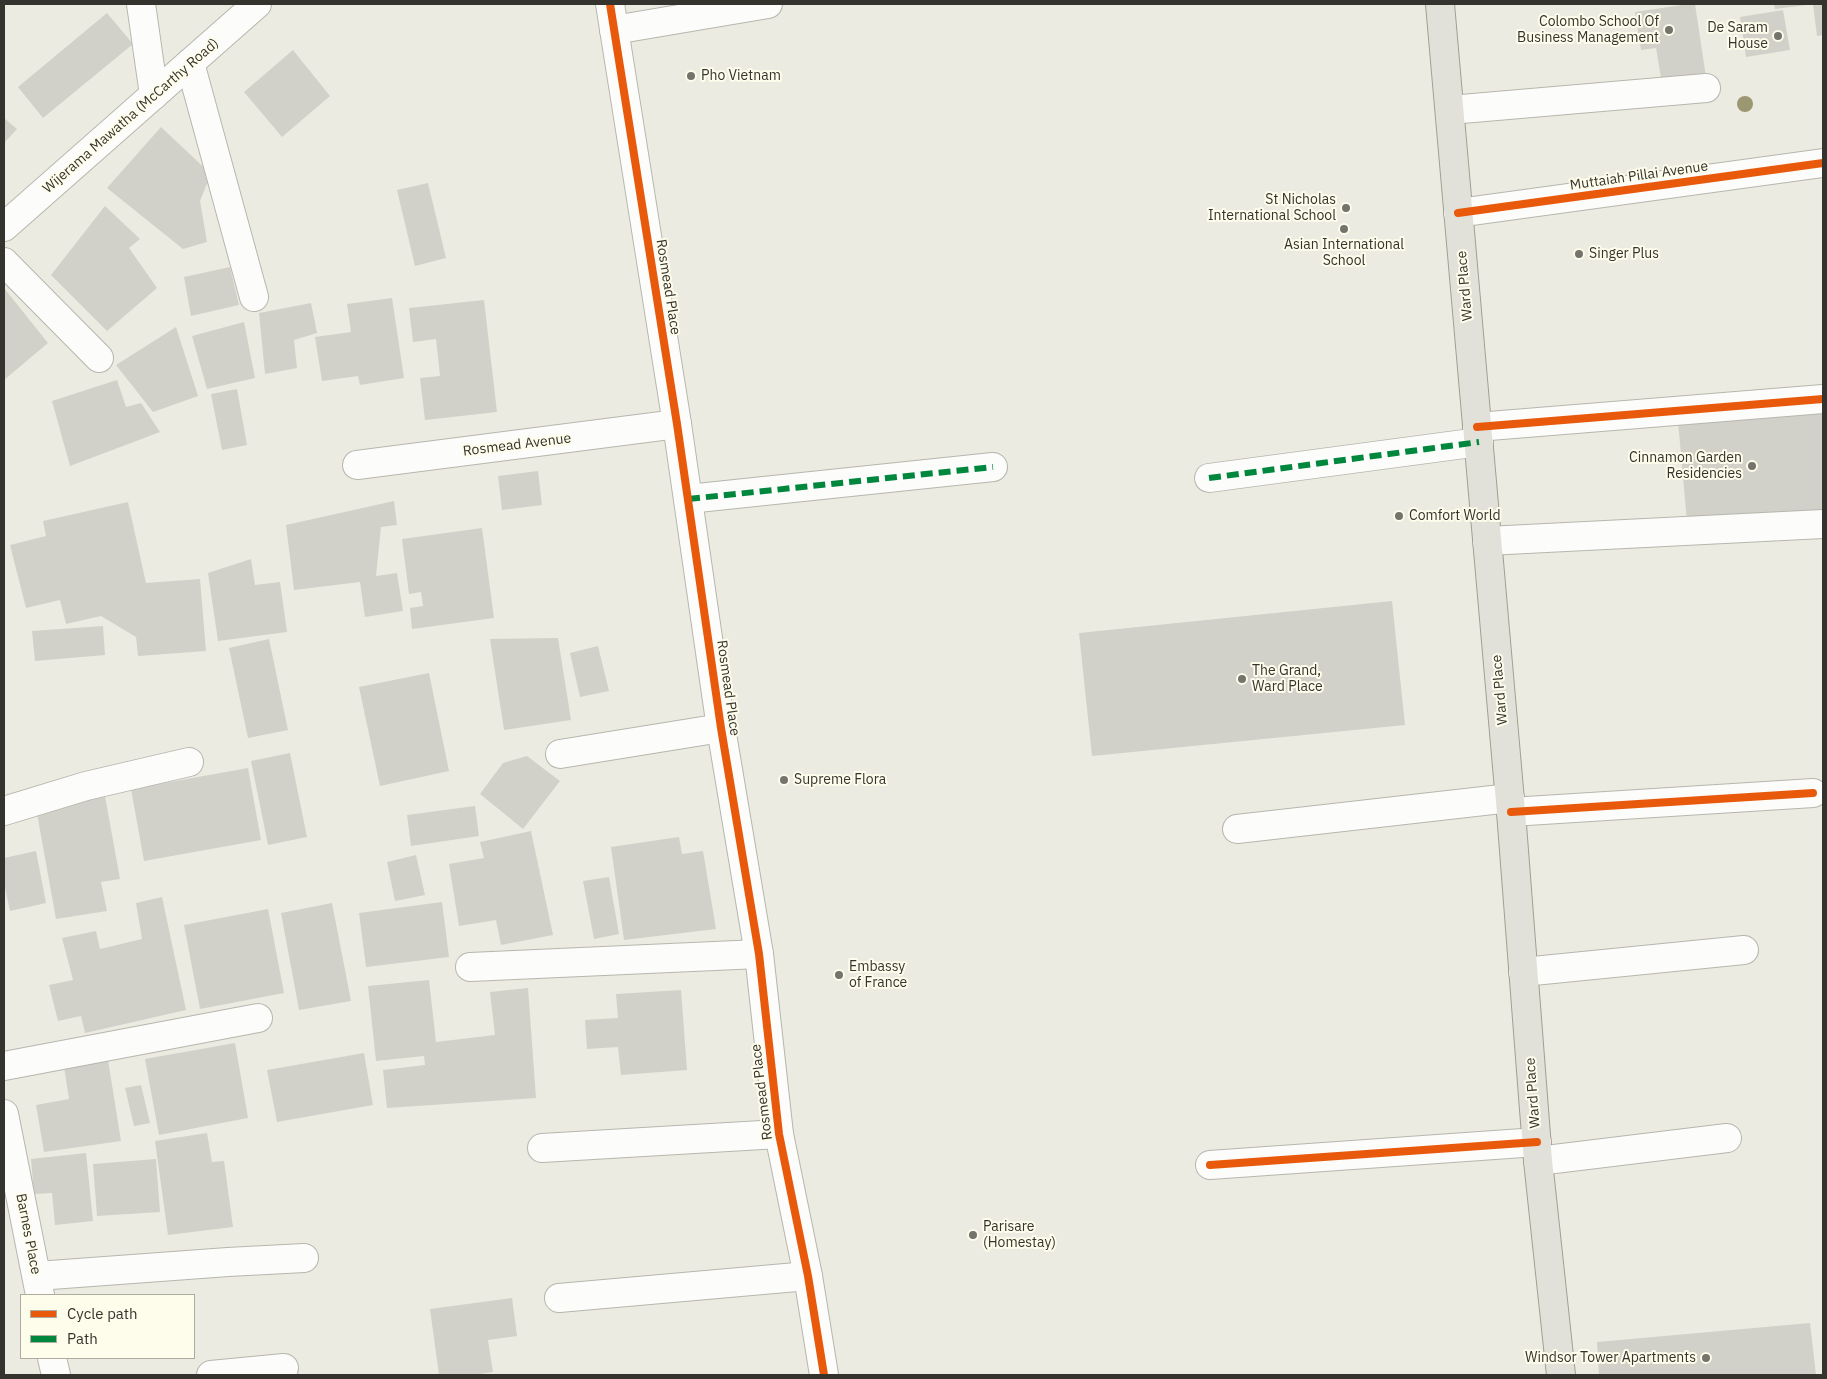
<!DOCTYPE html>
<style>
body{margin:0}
#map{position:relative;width:1827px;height:1379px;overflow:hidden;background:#ecebe1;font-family:"IBM Plex Sans",sans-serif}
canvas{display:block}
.frame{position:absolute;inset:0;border:5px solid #34332d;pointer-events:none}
.legend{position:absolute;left:20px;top:1294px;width:175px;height:65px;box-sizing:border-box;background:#fefcea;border:1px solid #adac9e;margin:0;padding:6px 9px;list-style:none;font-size:15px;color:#34332d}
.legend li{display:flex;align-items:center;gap:10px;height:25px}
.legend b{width:25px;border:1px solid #adac9e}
</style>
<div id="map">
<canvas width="1827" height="1379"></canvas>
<div class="frame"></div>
<ul class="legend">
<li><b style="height:6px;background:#e8590c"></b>Cycle path</li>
<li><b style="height:6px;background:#00873e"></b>Path</li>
</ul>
</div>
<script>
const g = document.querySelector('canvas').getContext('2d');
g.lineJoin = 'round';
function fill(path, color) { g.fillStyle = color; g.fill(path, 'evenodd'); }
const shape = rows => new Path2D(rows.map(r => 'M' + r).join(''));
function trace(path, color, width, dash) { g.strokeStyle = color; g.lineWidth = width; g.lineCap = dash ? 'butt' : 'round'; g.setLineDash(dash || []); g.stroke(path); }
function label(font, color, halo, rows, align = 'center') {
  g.font = font + ' "IBM Plex Sans",sans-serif'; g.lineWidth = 4; g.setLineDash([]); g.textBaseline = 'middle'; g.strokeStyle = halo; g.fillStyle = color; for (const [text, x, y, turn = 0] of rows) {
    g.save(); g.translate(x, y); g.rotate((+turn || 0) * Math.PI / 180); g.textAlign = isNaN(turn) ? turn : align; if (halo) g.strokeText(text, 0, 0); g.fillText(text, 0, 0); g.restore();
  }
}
const building = shape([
 [1689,4,1695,4,1706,77,1662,84,1656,48,1641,50,1635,12],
 [1774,4,1807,4,1807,5,1775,9],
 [1813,4,1823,4,1823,35,1817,36],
 [1783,10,1790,50,1746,57,1740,17],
 [107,13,133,44,43,118,18,87],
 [293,50,330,96,282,137,244,92],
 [4,118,17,129,4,143],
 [161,127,211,174,200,201,207,242,183,249,107,188],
 [428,183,446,258,415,266,397,190],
 [105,206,140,239,129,248,157,288,107,331,51,275],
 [230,267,239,305,191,316,184,277],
 [4,288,48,343,4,380],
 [392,298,404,378,360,385,358,376,322,381,315,337,351,332,347,304],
 [484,300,497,412,425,420,420,378,440,376,436,339,413,342,409,308],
 [311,303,317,333,294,340,297,368,265,374,259,313],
 [244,322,255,378,207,389,192,336],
 [176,327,198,396,153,412,116,365],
 [117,380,126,407,141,403,160,432,70,466,52,401],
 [237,389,247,445,222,450,211,394],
 [1823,408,1823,510,1687,522,1678,421],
 [538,471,542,505,502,510,498,476],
 [394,501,397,525,381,527,376,576,397,573,403,611,365,617,360,582,294,590,286,525],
 [128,502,146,583,200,579,206,651,138,656,136,637,101,616,66,624,60,600,26,608,10,545,46,536,43,521],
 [482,528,494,618,412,629,410,608,423,606,421,592,409,594,402,539],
 [251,559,255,585,280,582,287,632,218,641,208,573],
 [1392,601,1405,725,1092,756,1079,633],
 [103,626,105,655,35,661,32,631],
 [558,638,571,720,504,730,490,639],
 [269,639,288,730,248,738,229,648],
 [598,646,609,691,580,697,570,653],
 [429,673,449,771,380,786,359,687],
 [290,753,307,837,268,845,251,761],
 [527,756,560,781,523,829,480,794,503,763],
 [248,768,261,840,144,861,131,789],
 [105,796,120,879,101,882,107,911,56,919,36,808],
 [475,806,479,836,411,846,407,815],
 [531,831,553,935,501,945,496,920,459,926,449,864,484,858,480,842],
 [679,837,682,854,703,851,716,929,624,940,611,847],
 [36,851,46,903,10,911,4,883,4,858],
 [416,855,425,895,395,901,387,862],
 [609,877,619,934,594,939,583,881],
 [162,897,186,1010,85,1033,81,1016,58,1021,49,985,73,980,62,938,96,931,100,949,142,939,136,903],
 [442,902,449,957,366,967,359,913],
 [332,903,351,1001,299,1010,281,913],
 [268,909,284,993,200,1009,184,925],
 [429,980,436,1042,495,1035,490,992,528,988,536,1098,387,1108,383,1070,425,1065,424,1056,376,1061,368,986],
 [681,990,687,1070,621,1075,618,1047,587,1049,585,1020,618,1018,616,994],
 [235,1043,248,1118,159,1135,145,1059],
 [364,1053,373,1105,277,1122,267,1070],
 [108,1060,121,1141,44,1152,36,1105,69,1099,64,1067],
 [141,1085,150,1123,134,1126,125,1088],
 [207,1133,212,1162,224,1161,233,1227,168,1235,155,1141],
 [86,1153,93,1221,55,1225,52,1193,34,1194,31,1159],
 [156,1159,160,1212,97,1216,93,1164],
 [512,1298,517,1336,488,1340,493,1372,472,1375,439,1375,430,1309],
 [1810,1323,1816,1375,1599,1375,1597,1342]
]);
const minor = shape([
 [141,4,154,95],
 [614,30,768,4],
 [190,63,254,297],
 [1450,110,1706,88],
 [1458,213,1823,163],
 [4,262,99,358],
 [1477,427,1823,399],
 [357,465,677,424],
 [1209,478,1479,442],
 [688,499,993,467],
 [1487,541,1823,524],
 [560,754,721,728],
 [4,811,86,786,189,762],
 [1511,812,1813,793],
 [1237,829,1510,798],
 [470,967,759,954],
 [1523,972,1744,950],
 [4,1066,258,1018],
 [542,1148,779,1134],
 [1538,1161,1727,1138],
 [1210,1165,1537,1142],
 [37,1276,228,1262,304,1258],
 [559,1298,808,1276],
 [211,1375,284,1368]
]);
const tertiary = shape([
 [610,4,677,424,721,728,759,954,779,1134,808,1276,824,1375],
 [4,1114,40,1295],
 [52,1358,56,1375]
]);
const secondary = shape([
 [4,227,257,4]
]);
const primary = shape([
 [1440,4,1511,812,1538,1161,1561,1375]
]);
const quiet = shape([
 [1209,478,1479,442],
 [688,499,993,467]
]);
const cycleway = shape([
 [610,4,677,424,721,728,759,954,779,1134,808,1276,824,1375],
 [1458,213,1823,163],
 [1477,427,1823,399],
 [1511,812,1813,793],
 [1210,1165,1537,1142]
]);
const trees = [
 [1745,104]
];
const markers = [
 [1669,30,5,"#74736c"],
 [1778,36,5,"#74736c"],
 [691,76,5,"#74736c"],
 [1346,208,5,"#74736c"],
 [1344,229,5,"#74736c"],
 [1579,254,5,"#74736c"],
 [1752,466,5,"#74736c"],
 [1399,516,5,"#74736c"],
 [1242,679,5,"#74736c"],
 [784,780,5,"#74736c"],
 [839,975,5,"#74736c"],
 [973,1235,5,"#74736c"],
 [1706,1358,5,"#74736c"]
];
const poiNames = [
 ["Colombo School Of",1659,22,"right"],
 ["Business Management",1659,38,"right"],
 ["De Saram",1768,28,"right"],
 ["House",1768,44,"right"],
 ["Pho Vietnam",701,76],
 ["St Nicholas",1336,200,"right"],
 ["International School",1336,216,"right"],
 ["Asian International",1344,245,"center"],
 ["School",1344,261,"center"],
 ["Singer Plus",1589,254],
 ["Cinnamon Garden",1742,458,"right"],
 ["Residencies",1742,474,"right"],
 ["Comfort World",1409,516],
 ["The Grand,",1252,671],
 ["Ward Place",1252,687],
 ["Supreme Flora",794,780],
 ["Embassy",849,967],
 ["of France",849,983],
 ["Parisare",983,1227],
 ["(Homestay)",983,1243],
 ["Windsor Tower Apartments",1696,1358,"right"]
];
const streetNames = [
 ["Wijerama Mawatha (McCarthy Road)",131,116,-41],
 ["Muttaiah Pillai Avenue",1639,176,-8],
 ["Ward Place",1465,286,-95],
 ["Rosmead Place",668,287,81],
 ["Rosmead Avenue",517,445,-7],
 ["Rosmead Place",728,688,82],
 ["Ward Place",1500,690,-95],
 ["Rosmead Place",762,1092,-97],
 ["Ward Place",1533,1093,-94],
 ["Barnes Place",28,1234,79]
];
fill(building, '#d2d1c9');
trace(minor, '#b7b6ae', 30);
trace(tertiary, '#b7b6ae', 30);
trace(secondary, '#b7b6ae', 30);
trace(primary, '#a09f90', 30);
trace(minor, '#fcfcfa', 28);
trace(tertiary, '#fcfcfa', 28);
trace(secondary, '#fcfcfa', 28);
trace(primary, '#e2e1d9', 28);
trace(quiet, '#00873e', 6, [12, 6]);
trace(cycleway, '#e8590c', 8);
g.fillStyle = '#9b9772';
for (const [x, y] of trees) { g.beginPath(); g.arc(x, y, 8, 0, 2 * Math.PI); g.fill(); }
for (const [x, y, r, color] of markers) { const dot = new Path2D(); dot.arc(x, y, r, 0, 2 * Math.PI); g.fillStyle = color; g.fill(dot); trace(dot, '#fefcea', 2); }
label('14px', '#34332d', '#fefcea', poiNames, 'left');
label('14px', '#34332d', '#fefcea', streetNames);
</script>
